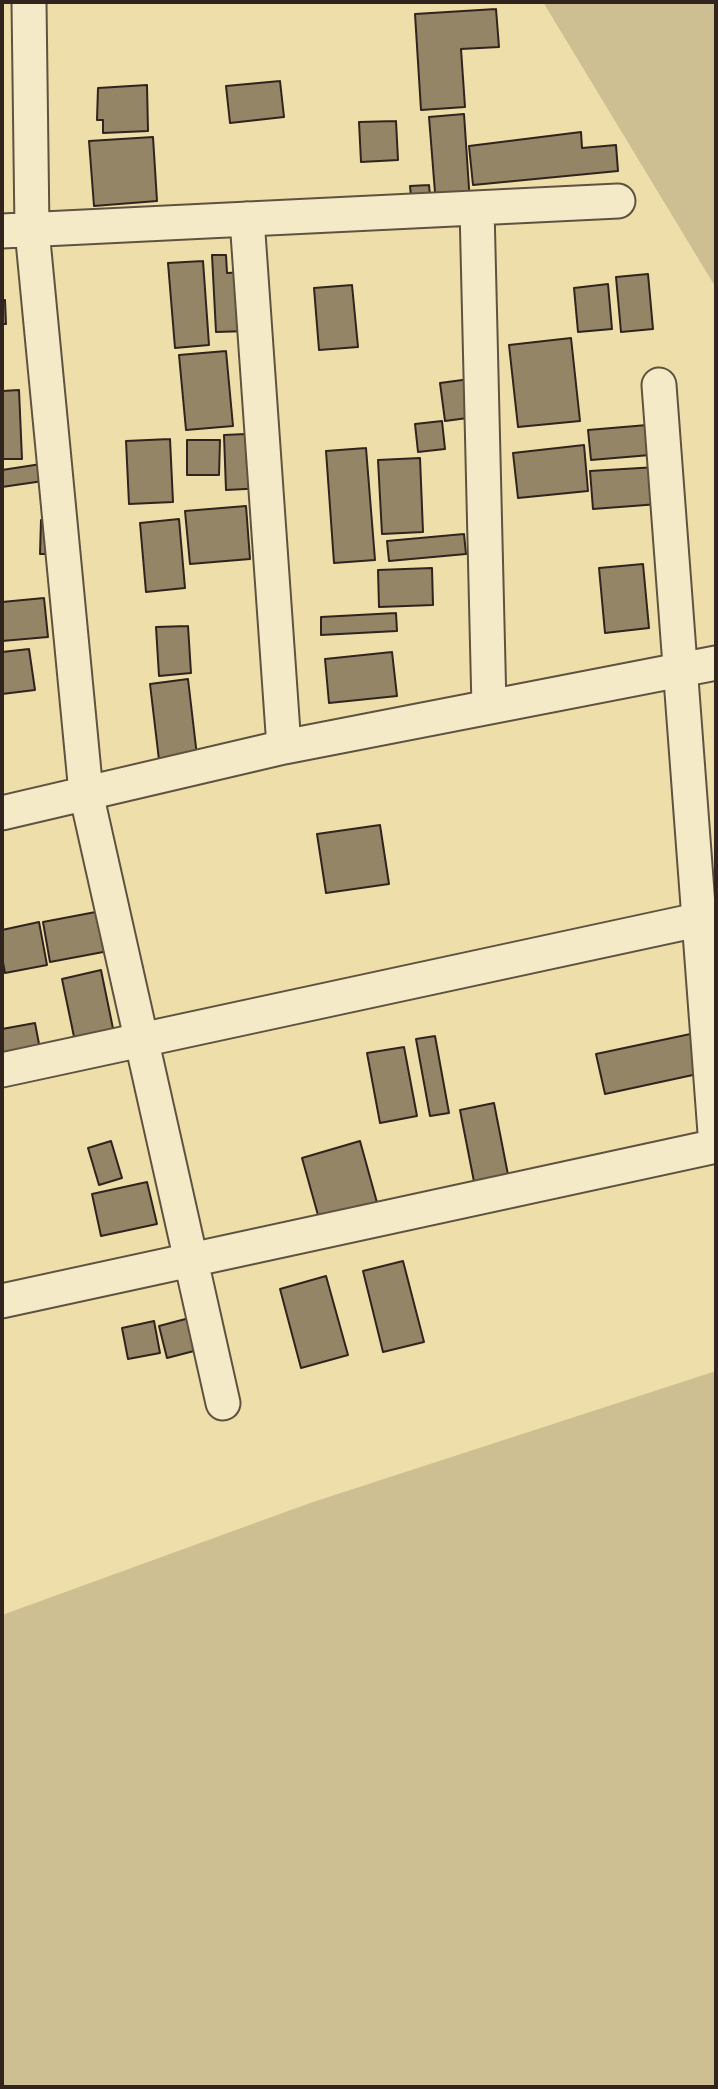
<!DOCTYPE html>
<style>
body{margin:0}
#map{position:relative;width:718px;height:2089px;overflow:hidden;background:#eedfaa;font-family:"IM FELL Double Pica",serif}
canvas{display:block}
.frame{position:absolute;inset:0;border:4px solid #31231d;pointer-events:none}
</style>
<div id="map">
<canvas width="718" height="2089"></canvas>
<div class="frame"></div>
</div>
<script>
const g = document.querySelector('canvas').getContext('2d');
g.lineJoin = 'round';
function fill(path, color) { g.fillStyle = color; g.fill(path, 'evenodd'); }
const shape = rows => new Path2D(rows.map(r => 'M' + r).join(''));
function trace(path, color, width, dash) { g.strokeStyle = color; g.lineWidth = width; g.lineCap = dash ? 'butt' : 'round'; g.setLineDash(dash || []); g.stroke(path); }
const green = shape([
 [543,2,716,2,716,288],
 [716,1371,716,2087,2,2087,2,1615,310,1503]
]);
const building = shape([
 [496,9,499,47,461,49,465,107,421,110,415,14,496,9],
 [280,81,284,117,230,123,226,86,280,81],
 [147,85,148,131,103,133,103,120,97,120,98,88,147,85],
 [464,114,470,203,436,205,429,117,464,114],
 [396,121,398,160,361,162,359,122,396,121],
 [581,132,582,148,616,145,618,171,473,185,469,146,581,132],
 [153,137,157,201,94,206,89,141,153,137],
 [429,185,431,205,412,207,410,186,429,185],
 [212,255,226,255,227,273,246,272,248,331,216,332,212,255],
 [203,261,209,345,175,348,168,263,203,261],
 [648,274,653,329,621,332,616,277,648,274],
 [608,284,612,329,578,332,574,288,608,284],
 [352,285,358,347,319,350,314,288,352,285],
 [5,300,6,324,2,324,2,301,5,300],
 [571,338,580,421,518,427,509,345,571,338],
 [226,351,233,426,186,430,179,355,226,351],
 [470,379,475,417,445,421,440,383,470,379],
 [19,390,22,459,2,459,2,391,19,390],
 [442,421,445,449,418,452,415,424,442,421],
 [659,424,662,454,591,460,588,430,659,424],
 [246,434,247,468,264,467,265,488,226,490,224,435,246,434],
 [170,439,173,502,129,504,126,441,170,439],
 [187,440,220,440,219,475,187,475,187,440],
 [584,445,588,491,518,498,513,453,584,445],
 [366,448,375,560,334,563,326,451,366,448],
 [420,458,423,532,382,534,378,460,420,458],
 [41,464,43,481,2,487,2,470,41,464],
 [657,467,659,504,593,509,590,471,657,467],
 [246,506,250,559,190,564,185,511,246,506],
 [179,519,185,588,146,592,140,523,179,519],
 [41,520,65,520,64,554,40,554,41,520],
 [464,534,466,554,389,561,387,541,464,534],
 [643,564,649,628,605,633,599,568,643,564],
 [432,568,433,605,379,607,378,570,432,568],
 [44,598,48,637,2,641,2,602,44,598],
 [396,613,397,631,321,635,321,617,396,613],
 [188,626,191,673,159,676,156,627,188,626],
 [29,649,35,690,2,694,2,652,29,649],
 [392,652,397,696,329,703,325,659,392,652],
 [188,679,197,756,159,760,150,684,188,679],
 [380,825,389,884,326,893,317,834,380,825],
 [122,907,130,947,50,962,43,922,122,907],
 [39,922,47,965,5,973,2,957,2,930,39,922],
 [101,970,117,1048,78,1056,62,979,101,970],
 [35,1023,43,1065,2,1073,2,1029,35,1023],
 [714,1029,716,1070,605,1094,596,1054,714,1029],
 [435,1036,449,1113,430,1116,416,1039,435,1036],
 [404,1047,417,1116,380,1123,367,1053,404,1047],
 [494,1103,511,1190,477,1197,460,1110,494,1103],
 [111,1141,122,1178,99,1185,88,1148,111,1141],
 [360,1141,381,1217,323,1233,302,1158,360,1141],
 [147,1182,157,1224,101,1236,92,1194,147,1182],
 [403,1261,424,1342,383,1352,363,1271,403,1261],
 [326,1276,348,1355,301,1368,280,1289,326,1276],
 [212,1312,221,1344,167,1358,159,1326,212,1312],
 [154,1321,160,1353,128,1359,122,1328,154,1321]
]);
const minor = shape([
 [29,2,32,230,86,793,223,1403],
 [477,208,489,707],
 [247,219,284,747],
 [2,231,618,201],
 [2,813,284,747,716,663],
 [2,1070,716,916],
 [2,1301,716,1146,659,385]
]);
fill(green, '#cebf92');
fill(building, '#938566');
trace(building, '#31231d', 2);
trace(minor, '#605240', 37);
trace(minor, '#f4eac8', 33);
</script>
